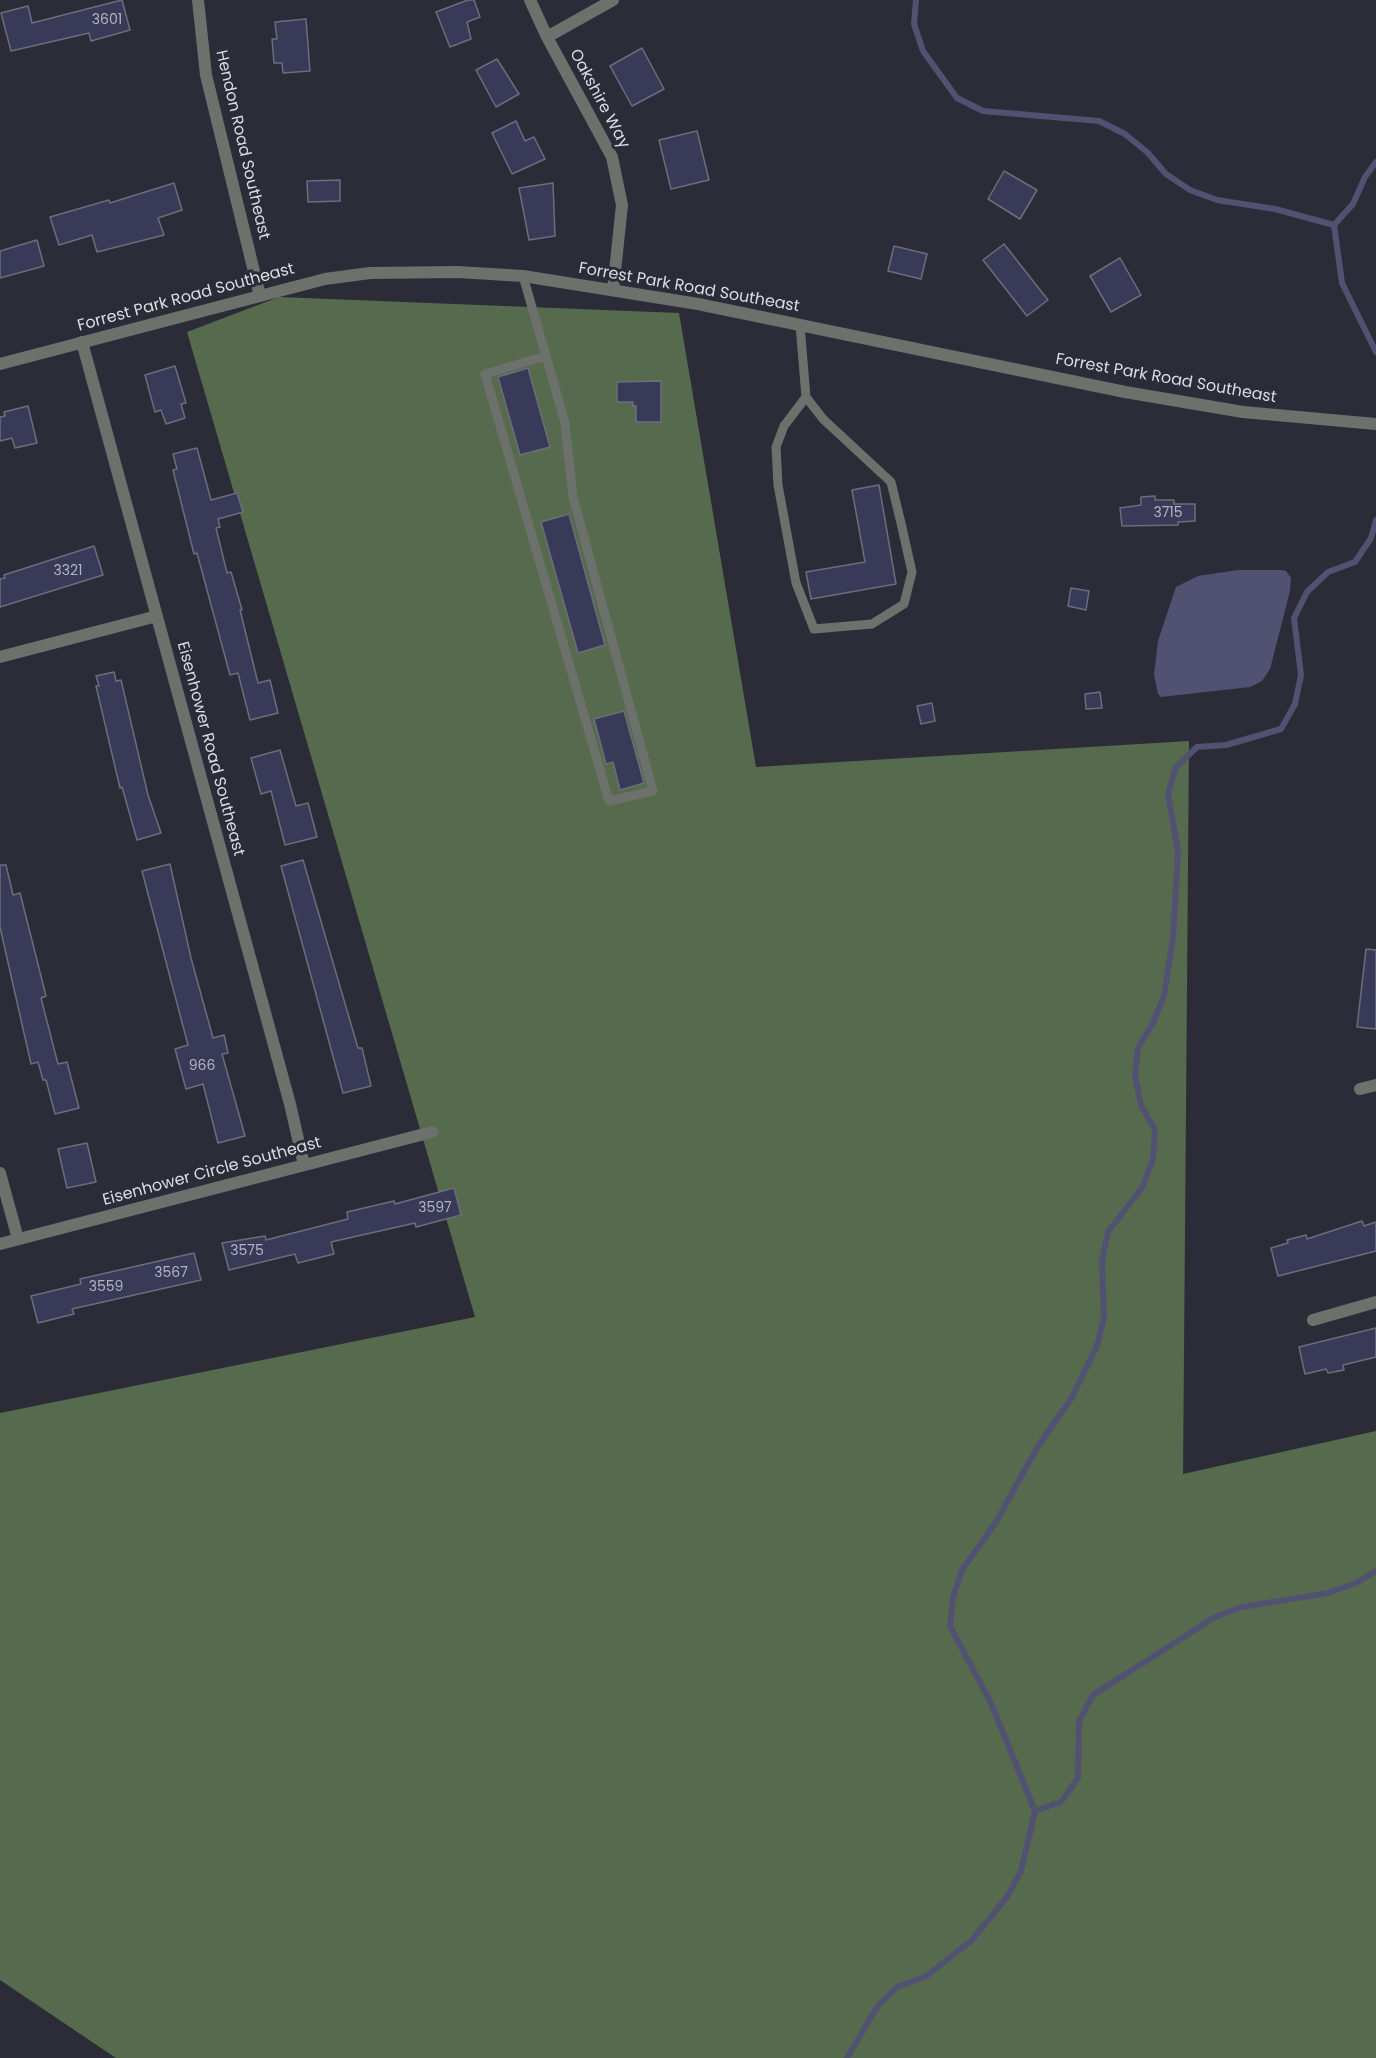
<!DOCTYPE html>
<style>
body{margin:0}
canvas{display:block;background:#2b2c38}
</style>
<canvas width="1376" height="2058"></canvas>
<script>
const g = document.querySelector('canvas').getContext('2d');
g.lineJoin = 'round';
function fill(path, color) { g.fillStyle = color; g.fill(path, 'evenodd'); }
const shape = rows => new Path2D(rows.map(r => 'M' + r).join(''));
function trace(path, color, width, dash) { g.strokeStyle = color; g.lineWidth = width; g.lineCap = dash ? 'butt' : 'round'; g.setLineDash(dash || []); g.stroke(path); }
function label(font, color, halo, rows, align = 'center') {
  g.font = font + ' Poppins,sans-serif'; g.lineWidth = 6; g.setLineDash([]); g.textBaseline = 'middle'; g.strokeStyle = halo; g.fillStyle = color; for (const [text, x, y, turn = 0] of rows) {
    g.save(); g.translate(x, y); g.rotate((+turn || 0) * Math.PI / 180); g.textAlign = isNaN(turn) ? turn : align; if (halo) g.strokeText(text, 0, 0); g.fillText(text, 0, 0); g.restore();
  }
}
const forest = shape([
 [279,297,679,313,756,767,1189,741,1183,1474,1376,1431,1376,2058,116,2058,0,1980,0,1413,475,1317,187,332]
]);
const water = shape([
 [1238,570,1281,570,1286,571,1291,578,1290,591,1270,669,1262,681,1250,687,1161,697,1158,694,1154,675,1158,641,1176,587,1198,576]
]);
const stream = shape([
 [916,0,914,24,923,51,957,98,983,111,1099,121,1125,134,1147,152,1166,174,1190,190,1217,200,1275,209,1334,225],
 [1334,225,1342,283,1376,352],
 [1334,225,1353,204,1365,177,1376,162],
 [1035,1811,1061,1802,1078,1778,1079,1721,1093,1695,1215,1617,1242,1607,1328,1593,1356,1583,1376,1571],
 [847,2058,877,2007,897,1987,925,1977,971,1941,1007,1897,1021,1871,1035,1811,991,1703,950,1626,953,1597,962,1570,996,1522,1038,1446,1071,1399,1097,1346,1104,1318,1102,1261,1108,1232,1143,1186,1153,1159,1155,1130,1141,1105,1135,1076,1138,1048,1153,1023,1164,996,1173,938,1178,851,1168,794,1176,767,1197,747,1226,745,1281,729,1295,704,1301,675,1294,618,1307,592,1328,572,1355,562,1371,538,1376,520]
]);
const building = shape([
 [122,0,130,30,91,41,89,33,11,51,1,13,28,6,32,23,122,0],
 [468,0,474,0,480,17,467,22,471,39,450,47,436,12,468,0],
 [306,19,310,71,283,73,282,63,274,63,272,39,277,39,275,22,306,19],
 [642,48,664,89,632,106,610,66,642,48],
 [497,59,519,94,496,107,476,70,497,59],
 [516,121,525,141,534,137,545,159,512,174,492,133,516,121],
 [697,131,709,180,671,189,659,140,697,131],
 [1004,171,1037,190,1020,219,988,199,1004,171],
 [340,180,340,201,308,202,307,181,340,180],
 [174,183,182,210,158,218,164,235,97,252,92,235,59,245,50,217,109,200,110,203,174,183],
 [553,183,555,236,529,240,519,188,553,183],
 [37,240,44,266,0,278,0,251,37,240],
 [1004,244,1048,300,1027,316,983,260,1004,244],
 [894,246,927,254,921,279,888,271,894,246],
 [1120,258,1141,295,1111,312,1090,276,1120,258],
 [175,366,186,403,181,404,185,418,166,424,161,410,155,412,145,375,175,366],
 [528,368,550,447,520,455,498,377,528,368],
 [661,381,661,422,636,422,636,406,633,406,633,402,617,402,617,382,661,381],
 [28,406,37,443,15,448,12,438,0,441,0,417,5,416,4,412,28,406],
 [197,448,211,500,237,493,243,512,218,519,220,527,216,528,227,573,231,572,242,610,240,610,258,683,270,680,278,713,250,720,238,673,230,675,197,553,194,554,173,470,177,469,173,454,197,448],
 [879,485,896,584,811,599,806,572,865,562,852,490,879,485],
 [1155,496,1155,500,1174,500,1174,504,1195,504,1195,521,1178,522,1178,525,1122,526,1120,508,1141,505,1141,497,1155,496],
 [569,514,605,645,578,653,541,522,569,514],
 [94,546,103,575,0,607,0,579,5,578,4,575,94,546],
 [1071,588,1089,591,1086,610,1068,606,1071,588],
 [114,672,116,681,121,680,148,795,161,833,137,840,122,787,120,788,96,686,99,686,96,676,114,672],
 [1100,692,1102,708,1086,709,1085,694,1100,692],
 [932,703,935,721,921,724,917,706,932,703],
 [624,711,644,783,620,790,613,762,606,764,594,719,624,711],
 [280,750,296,806,308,803,317,837,285,845,271,791,261,794,251,758,280,750],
 [303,860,358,1048,362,1048,371,1086,343,1093,281,866,303,860],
 [170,864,191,958,213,1038,224,1035,228,1053,222,1054,245,1136,218,1143,203,1084,186,1089,175,1049,188,1045,142,871,170,864],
 [0,865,6,865,13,895,20,893,46,996,41,998,58,1064,67,1062,79,1108,55,1114,46,1080,43,1080,38,1062,31,1064,0,927,0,865],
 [1366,949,1376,950,1376,1029,1357,1027,1366,949],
 [87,1143,96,1182,67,1188,58,1149,87,1143],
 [454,1188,461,1215,416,1227,415,1223,331,1242,334,1254,298,1263,295,1254,229,1270,222,1243,265,1236,266,1240,348,1219,347,1212,394,1201,395,1204,454,1188],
 [1362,1221,1364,1226,1376,1222,1376,1251,1278,1276,1271,1248,1288,1243,1287,1240,1306,1235,1307,1239,1362,1221],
 [194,1253,201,1280,72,1309,74,1314,38,1323,31,1296,81,1284,80,1279,194,1253],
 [1376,1328,1376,1357,1343,1365,1344,1370,1328,1373,1326,1369,1305,1374,1299,1347,1376,1328]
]);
const service = shape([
 [523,276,546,356,565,423,573,497,653,791,609,801,485,374,546,356],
 [800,325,806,397,823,419,891,482,901,523,912,572,904,604,872,624,814,629,796,583,778,485,776,447,784,426,806,397]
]);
const minor = shape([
 [198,0,206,75,260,296],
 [530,0,547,37,612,157,622,205,613,290],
 [547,37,613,0],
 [82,342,290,1104,304,1165],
 [0,657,157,616],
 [1360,1089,1376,1085],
 [0,1173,18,1239],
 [0,1244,432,1132],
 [1313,1320,1376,1302]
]);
const tertiary = shape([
 [0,364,325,279,370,273,458,272,523,276,698,304,1125,392,1243,412,1376,424]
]);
const numberNames = [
 ["3601",107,20],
 ["3715",1168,513],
 ["3321",68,571],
 ["966",202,1066],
 ["3597",435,1208],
 ["3575",247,1251],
 ["3567",171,1273],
 ["3559",106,1287]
];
const streetNames = [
 ["Oakshire Way",599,99,62],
 ["Hendon Road Southeast",242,145,77],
 ["Forrest Park Road Southeast",689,288,10],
 ["Forrest Park Road Southeast",186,298,-15],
 ["Forrest Park Road Southeast",1166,379,10],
 ["Eisenhower Road Southeast",210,749,75],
 ["Eisenhower Circle Southeast",212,1172,-15]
];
fill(forest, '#566b4e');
fill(water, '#515272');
trace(stream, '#515272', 6);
fill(building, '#393a58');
trace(building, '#6c6d7b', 1.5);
trace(service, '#6d716c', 9);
trace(minor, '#6d716c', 12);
trace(tertiary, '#6d716c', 12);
label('14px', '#b3b4c1', null, numberNames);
label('16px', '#dcdce4', '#2b2c38', streetNames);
</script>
